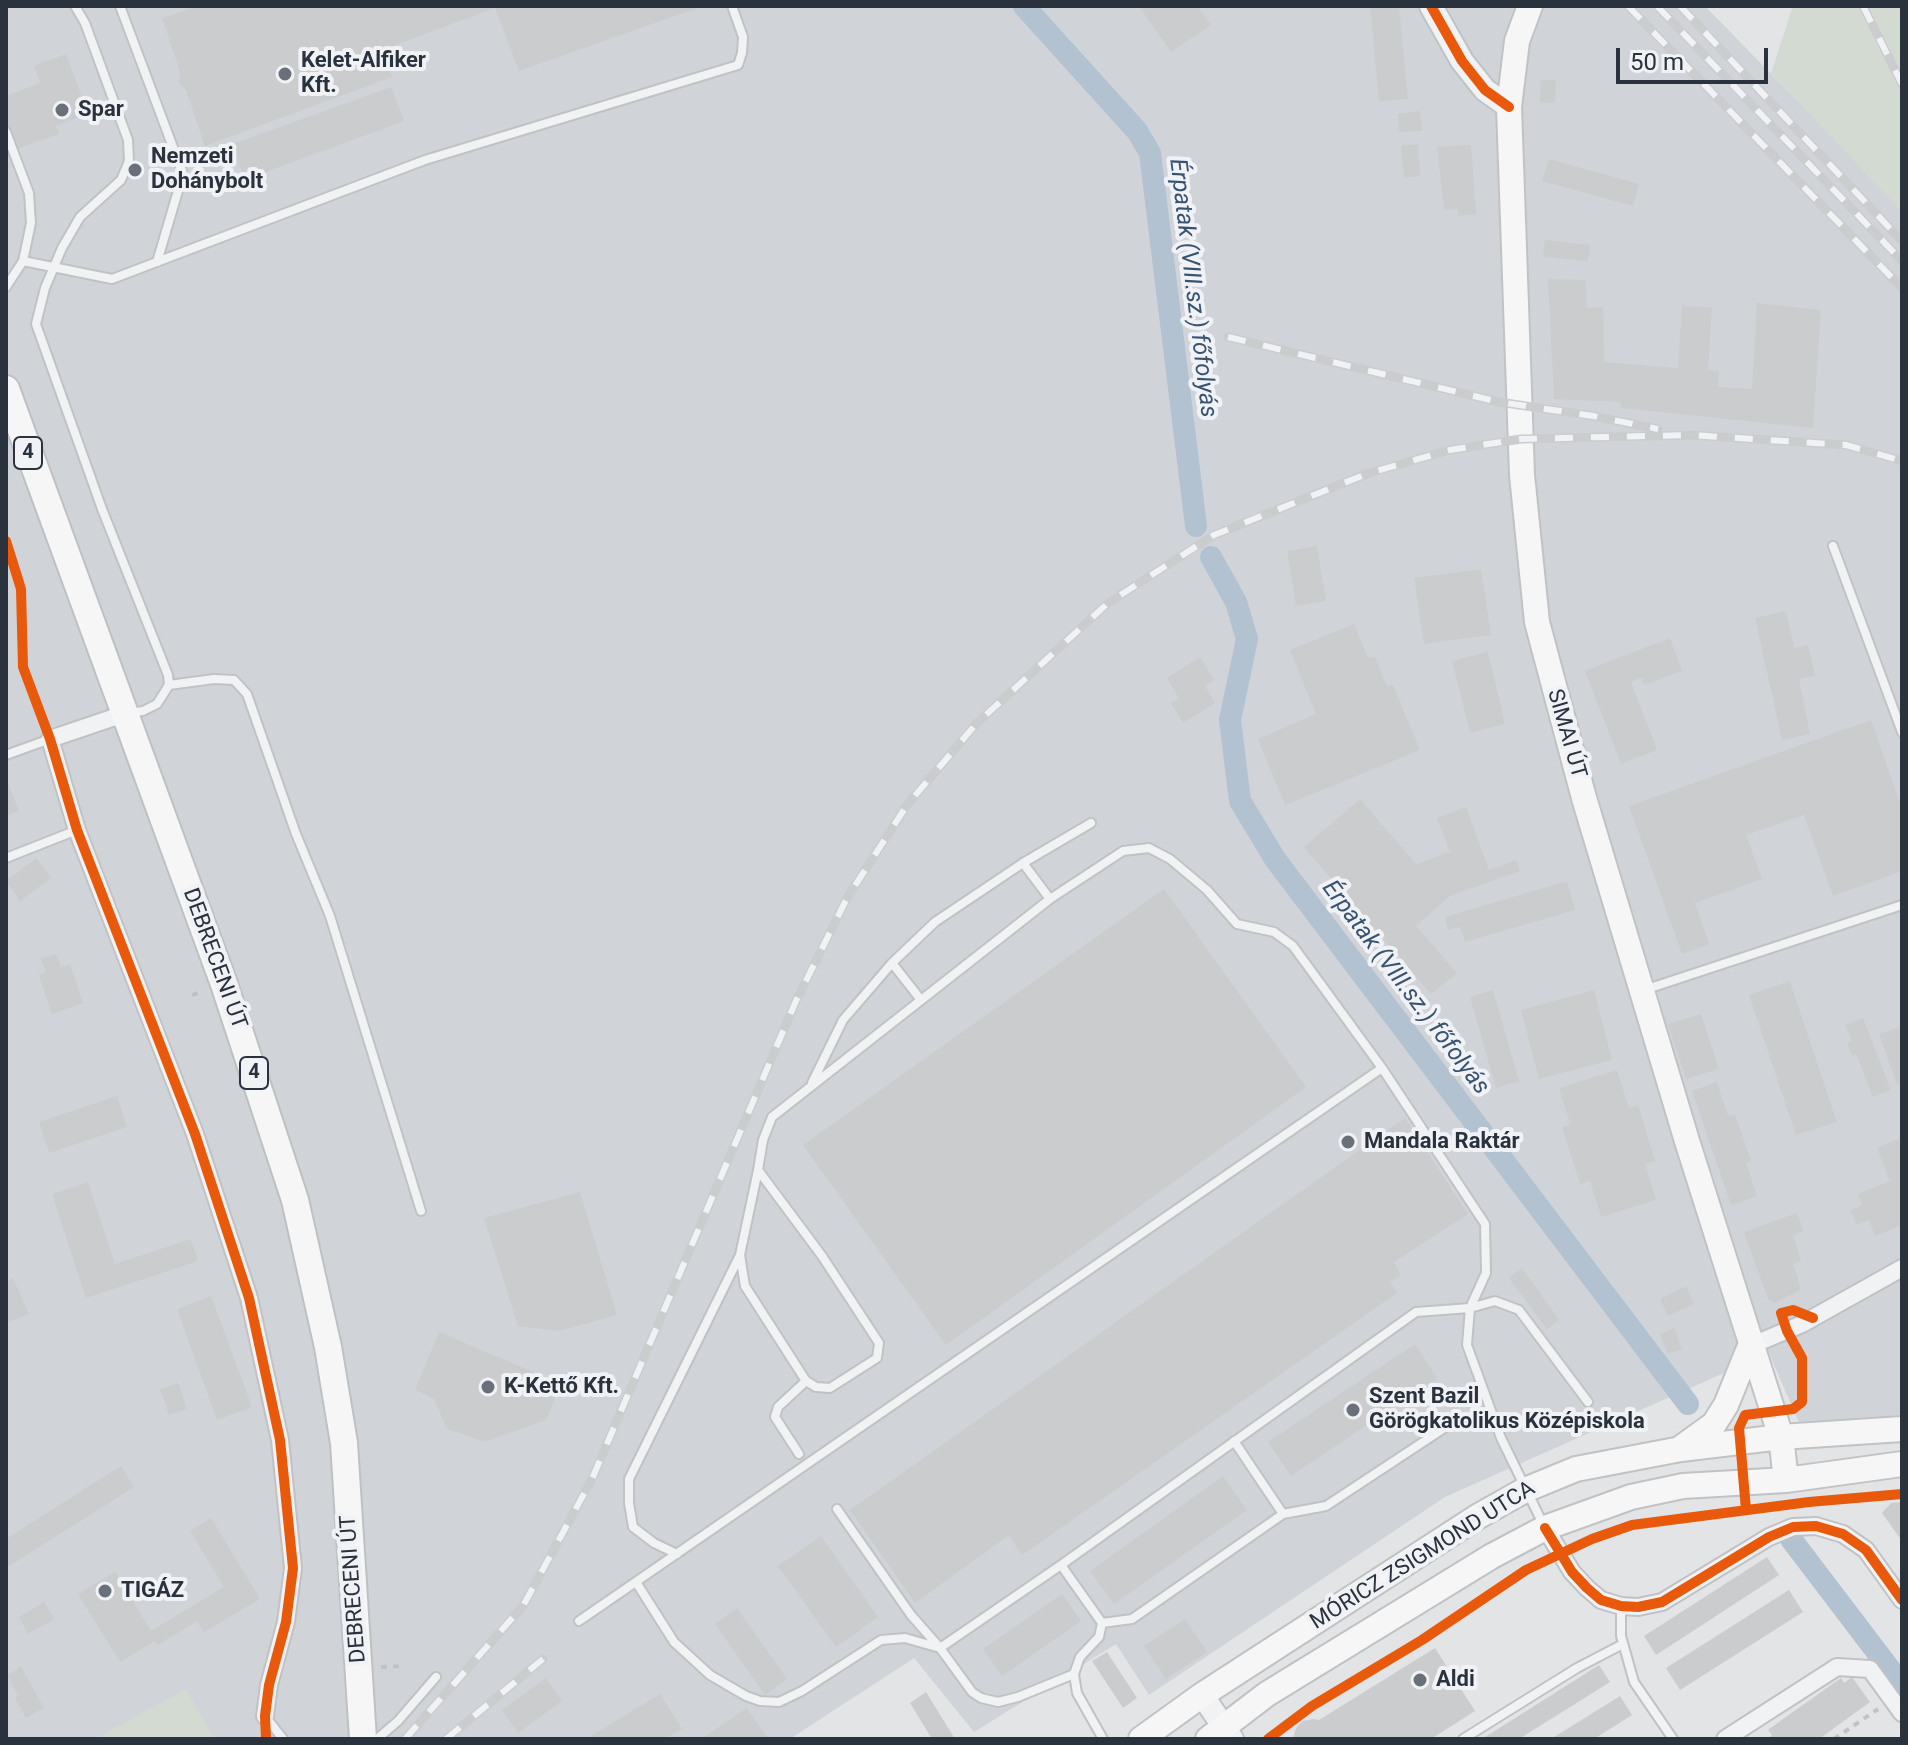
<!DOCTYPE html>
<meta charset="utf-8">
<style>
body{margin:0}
#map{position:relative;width:1908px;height:1745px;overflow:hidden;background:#e2e4e6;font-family:Roboto,sans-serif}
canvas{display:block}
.frame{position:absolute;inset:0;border:8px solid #2a323e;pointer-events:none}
.scale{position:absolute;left:1616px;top:48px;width:152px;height:36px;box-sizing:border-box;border:4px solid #2a323e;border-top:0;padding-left:10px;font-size:24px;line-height:28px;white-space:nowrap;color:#2a323e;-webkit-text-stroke:6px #f0f2f6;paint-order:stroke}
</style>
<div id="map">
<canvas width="1908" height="1745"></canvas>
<div class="frame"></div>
<div class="scale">50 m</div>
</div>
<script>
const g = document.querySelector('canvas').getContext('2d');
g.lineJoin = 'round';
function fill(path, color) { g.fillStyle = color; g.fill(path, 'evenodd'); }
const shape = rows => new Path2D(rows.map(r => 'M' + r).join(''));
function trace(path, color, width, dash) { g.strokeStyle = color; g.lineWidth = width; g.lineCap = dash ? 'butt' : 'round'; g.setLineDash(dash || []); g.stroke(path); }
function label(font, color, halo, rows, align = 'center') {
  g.font = font + ' Roboto,sans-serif'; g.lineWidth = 8; g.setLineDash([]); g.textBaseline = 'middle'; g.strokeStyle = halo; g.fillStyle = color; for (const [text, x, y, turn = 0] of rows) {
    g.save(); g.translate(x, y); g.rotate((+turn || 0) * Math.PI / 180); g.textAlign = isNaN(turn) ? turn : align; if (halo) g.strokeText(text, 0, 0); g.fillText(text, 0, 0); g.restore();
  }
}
const built = shape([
 [6,6,1705,6,1902,208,1902,1415,1800,1425,1769,1353,1445,1497,1149,1695,1116,1644,974,1732,914,1658,790,1739,6,1739]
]);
const green = shape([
 [1793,6,1902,6,1902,212,1771,73],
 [186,1689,214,1739,95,1739]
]);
const canal = shape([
 [1024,6,1137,131,1150,153,1196,526],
 [1211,557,1236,602,1247,639,1230,720,1240,801,1275,859,1688,1404],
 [1791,1539,1902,1685]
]);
const building = shape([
 [199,6,703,6,519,71,495,8,382,50,392,77,205,146,186,90,179,83,180,71,162,18],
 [1139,6,1197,6,1211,25,1171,52],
 [1370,6,1399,6,1408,99,1379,101],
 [66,54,88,114,56,126,59,134,6,153,6,96,40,83,34,66],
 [1541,80,1556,80,1555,103,1540,103],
 [391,87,404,121,244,180,233,144],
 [1420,111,1422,131,1399,132,1398,114],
 [1418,144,1420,176,1404,178,1401,146],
 [1471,145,1476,214,1458,216,1458,209,1444,210,1437,147],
 [1549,159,1639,184,1633,206,1542,181],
 [1545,240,1590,245,1588,261,1543,257],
 [1548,279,1586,280,1587,308,1603,307,1604,362,1678,368,1682,306,1712,307,1708,370,1719,371,1718,387,1752,389,1757,303,1821,310,1813,428,1621,408,1621,402,1554,399],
 [1317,546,1326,601,1296,606,1287,551],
 [1481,569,1491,635,1424,644,1414,578],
 [1786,611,1794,648,1808,645,1815,676,1799,679,1810,734,1782,740,1755,618],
 [1354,624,1368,658,1375,657,1387,687,1393,685,1420,750,1285,805,1258,739,1316,714,1290,650],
 [1670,638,1682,671,1644,685,1641,678,1631,682,1657,750,1621,764,1585,671],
 [1488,652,1505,724,1470,733,1452,661],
 [1200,657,1214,680,1205,686,1215,703,1183,723,1171,703,1179,698,1167,678],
 [1871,720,1902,809,1902,871,1833,896,1804,815,1746,835,1762,879,1695,903,1709,944,1682,954,1629,806],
 [6,778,19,811,6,816],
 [1360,799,1416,864,1450,852,1437,818,1466,807,1489,870,1516,860,1520,871,1450,896,1416,926,1457,973,1431,994,1304,847],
 [36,858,51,878,20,901,6,881],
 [1567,881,1575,910,1465,942,1460,927,1448,930,1445,917],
 [1164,889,1306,1087,946,1345,803,1145],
 [56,954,61,967,70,964,83,1003,52,1014,39,975,46,972,41,959],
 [1790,981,1837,1122,1796,1135,1749,995],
 [1493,990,1519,1081,1496,1088,1470,997],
 [1594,990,1612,1060,1539,1079,1521,1010],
 [1701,1014,1719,1069,1686,1079,1668,1024],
 [1863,1018,1891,1090,1873,1097,1856,1054,1852,1055,1847,1042,1852,1041,1845,1025],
 [1902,1026,1902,1082,1897,1084,1879,1034],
 [1617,1070,1629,1108,1638,1105,1655,1161,1645,1164,1656,1200,1601,1217,1590,1181,1580,1184,1562,1127,1570,1124,1559,1088],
 [1717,1082,1728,1116,1735,1114,1751,1161,1746,1163,1757,1196,1731,1205,1692,1091],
 [117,1096,127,1127,49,1153,39,1122],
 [1405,1118,1468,1214,1394,1262,1401,1275,1390,1282,1397,1293,1022,1555,1009,1535,915,1603,850,1510],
 [1898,1139,1902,1149,1902,1225,1875,1236,1869,1220,1857,1225,1851,1210,1863,1205,1858,1194,1890,1181,1877,1148],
 [88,1182,115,1264,191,1239,198,1261,86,1298,52,1194],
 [580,1192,617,1315,559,1331,518,1326,484,1218],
 [1797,1213,1804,1231,1793,1235,1801,1261,1793,1263,1801,1290,1775,1303,1768,1299,1744,1232],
 [1522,1268,1559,1320,1547,1329,1509,1278],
 [13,1278,29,1314,6,1323,6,1281],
 [1686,1286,1694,1304,1668,1316,1660,1299],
 [211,1296,252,1407,217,1420,177,1309],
 [1674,1328,1682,1349,1668,1354,1660,1334],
 [439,1332,561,1384,546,1420,485,1442,447,1429,434,1399,415,1390],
 [1415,1344,1437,1378,1291,1476,1268,1442],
 [178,1383,187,1409,169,1415,160,1389],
 [121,1466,134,1487,6,1568,6,1539],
 [1223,1476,1247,1510,1114,1604,1090,1571],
 [1902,1502,1902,1541,1882,1513,1891,1503],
 [211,1518,260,1599,204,1632,197,1621,158,1645,155,1641,120,1662,78,1594,115,1572,151,1631,224,1587,190,1531],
 [821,1536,878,1617,836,1647,778,1566],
 [1767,1557,1779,1575,1656,1655,1644,1636],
 [1789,1590,1803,1612,1680,1690,1666,1668],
 [1062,1594,1081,1621,1002,1676,983,1649],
 [44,1602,54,1619,28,1634,19,1617],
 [737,1608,787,1679,765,1695,715,1624],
 [1185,1619,1207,1652,1166,1679,1144,1646],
 [1435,1648,1475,1711,1431,1739,1293,1739,1296,1728,1303,1721,1313,1719,1319,1720],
 [1107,1652,1137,1698,1123,1708,1092,1661],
 [1599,1665,1610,1682,1519,1739,1482,1739],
 [21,1667,44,1708,26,1718,15,1698,18,1696,7,1675],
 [1852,1677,1870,1702,1819,1739,1767,1739,1772,1735,1768,1730,1783,1719,1841,1678,1844,1683],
 [546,1678,562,1701,518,1733,502,1710],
 [926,1692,955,1739,932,1739,910,1703],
 [660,1694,682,1729,665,1739,593,1739,591,1736],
 [1620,1696,1632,1715,1594,1739,1551,1739],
 [747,1708,768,1739,701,1739]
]);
const path = shape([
 [192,995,203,992],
 [381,1667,403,1666],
 [1834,1739,1878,1709]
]);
const service = shape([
 [75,6,85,23,128,140,129,161,121,180,80,217,62,248,45,288,36,324,102,509,168,675,169,685,157,704,143,711,129,713],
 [120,6,183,174,157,262],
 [6,132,29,193,31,223,23,261,6,287],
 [23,261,112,279,425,160,738,65,742,53,743,37,732,6],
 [1833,546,1902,732],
 [169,685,214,679,234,680,247,694,296,834,330,916,421,1211],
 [6,755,50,739],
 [6,858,77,830],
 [1023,863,1050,899],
 [892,963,921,1000],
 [1644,990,1902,905],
 [812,1083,843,1020,892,963,935,922,1023,863,1091,823],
 [740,1255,745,1286,806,1381,816,1387,830,1388,877,1358,879,1343,822,1256,758,1170,763,1140,772,1117,1050,899,1123,851,1149,848,1170,859,1207,890,1237,924,1274,932,1293,946,1382,1068,1485,1224,1486,1273,1470,1308,1467,1345,1501,1438,1543,1524],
 [1234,1441,1283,1514],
 [799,1454,775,1417,778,1407,806,1381],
 [837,1509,911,1615,940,1648,972,1692,981,1698,998,1702,1018,1697,1074,1674],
 [677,1554,654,1543,633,1527,629,1503,629,1479,740,1255,758,1170],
 [1061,1565,1102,1623,1099,1637,1080,1657,1074,1674,1077,1693,1103,1739],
 [636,1582,674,1642,710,1675,746,1696,760,1701,779,1702,802,1691,881,1640,905,1638,940,1648,1061,1565,1416,1312,1470,1308,1495,1301,1519,1310,1588,1402],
 [1621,1606,1621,1636,1634,1682,1673,1739],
 [579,1621,1382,1068],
 [1102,1623,1132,1619,1283,1514,1326,1506,1458,1419],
 [265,1716,283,1739],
 [377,1739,398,1721,436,1677],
 [1463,1739,1577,1668,1623,1644]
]);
const minor = shape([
 [124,714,50,739,77,830,195,1134,249,1298,280,1440,293,1568,286,1622,269,1685,265,1716],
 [1750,1346,1802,1324,1902,1268],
 [1545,1528,1572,1572,1587,1588,1601,1600,1621,1606,1638,1607,1662,1602,1769,1537,1793,1527,1816,1526,1843,1534,1866,1550,1902,1600],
 [1725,1739,1837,1667,1870,1669,1902,1713]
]);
const tertiary = shape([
 [1431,6,1462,61,1485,90,1509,107],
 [1202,1695,1232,1739]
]);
const secondary = shape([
 [1530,6,1517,41,1509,107,1522,475,1537,622,1584,798,1687,1141,1781,1437,1786,1480],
 [1682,1447,1714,1424,1726,1405,1750,1346],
 [1141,1739,1202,1695,1477,1517,1525,1490,1576,1469,1681,1449,1781,1437,1902,1429],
 [1208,1739,1267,1694,1492,1556,1545,1528,1631,1497,1683,1486,1786,1480,1902,1464]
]);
const primary = shape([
 [6,389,224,984,295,1200,328,1347,344,1443,363,1739]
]);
const rail = shape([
 [1628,6,1902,288],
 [1657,6,1902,261],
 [1680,6,1902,241],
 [1863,6,1902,84],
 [1228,337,1499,402,1593,416,1658,429],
 [405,1739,523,1606,592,1479,796,1001,847,898,907,805,976,724,1108,603,1214,535,1369,473,1450,450,1521,439,1691,435,1846,445,1902,461],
 [446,1739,543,1659]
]);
const cycleway = shape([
 [1431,6,1462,61,1485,90,1509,107],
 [6,541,21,589,23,667,50,739,77,830,195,1134,249,1298,280,1440,293,1568,286,1622,269,1685,265,1716,266,1739],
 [1746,1510,1739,1428,1745,1415,1793,1409,1802,1402,1802,1358,1787,1331,1781,1313,1793,1310,1813,1318],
 [1545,1528,1572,1572,1587,1588,1601,1600,1621,1606,1638,1607,1662,1602,1769,1537,1793,1527,1816,1526,1843,1534,1866,1550,1902,1600],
 [1268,1739,1312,1706,1422,1640,1526,1570,1592,1539,1632,1525,1809,1502,1902,1494]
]);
const markers = [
 [285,74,8,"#6a7079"],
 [62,110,8,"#6a7079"],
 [135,170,8,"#6a7079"],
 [1348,1142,8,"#6a7079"],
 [488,1387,8,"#6a7079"],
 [1353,1410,8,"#6a7079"],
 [105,1591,8,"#6a7079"],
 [1420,1680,8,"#6a7079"]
];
const shields = [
 [28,453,28],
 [254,1073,28]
];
const shieldNames = [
 ["4",28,453],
 ["4",254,1073]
];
const poiNames = [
 ["Kelet-Alfiker",301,61],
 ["Kft.",301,86],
 ["Spar",78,110],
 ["Nemzeti",151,157],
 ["Dohánybolt",151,182],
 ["Mandala Raktár",1364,1142],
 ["K-Kettő Kft.",504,1387],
 ["Szent Bazil",1369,1397],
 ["Görögkatolikus Középiskola",1369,1422],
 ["TIGÁZ",121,1591],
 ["Aldi",1436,1680]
];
const streetNames = [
 ["SIMAI ÚT",1566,734,74],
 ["DEBRECENI ÚT",214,959,70],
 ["MÓRICZ ZSIGMOND UTCA",1423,1556,-32],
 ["DEBRECENI ÚT",354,1589,-94]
];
const waterNames = [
 ["Érpatak (VIII.sz.) főfolyás",1192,288,83],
 ["Érpatak (VIII.sz.) főfolyás",1405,988,53]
];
fill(built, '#d0d4d9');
fill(green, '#d3dad2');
trace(canal, '#b2c2d0', 22);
fill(building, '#caccce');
trace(service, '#c0c2c4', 12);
trace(minor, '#c0c2c4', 20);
trace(tertiary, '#c0c2c4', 26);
trace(secondary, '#c0c2c4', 28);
trace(primary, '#bec1c4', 30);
trace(path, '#c0c2c5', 4, [6, 6]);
trace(service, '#f1f2f4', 8);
trace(minor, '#f1f2f4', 16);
trace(tertiary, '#f1f2f4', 22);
trace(secondary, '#f6f6f6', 24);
trace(primary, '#f6f6f6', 26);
trace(rail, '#cbccce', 9);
trace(rail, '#f0f2f6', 6, [18]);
trace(cycleway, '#e8590c', 10);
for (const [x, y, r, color] of markers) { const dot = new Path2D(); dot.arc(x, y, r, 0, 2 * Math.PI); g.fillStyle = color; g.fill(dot); trace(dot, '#f0f2f6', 3); }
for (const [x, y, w] of shields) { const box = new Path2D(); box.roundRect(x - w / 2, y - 16, w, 32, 6); g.fillStyle = '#f0f2f6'; g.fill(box); trace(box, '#2a323e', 2); }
label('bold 20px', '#2a323e', null, shieldNames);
label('bold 22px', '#2a323e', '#f0f2f6', poiNames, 'left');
label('22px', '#2a323e', '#f0f2f6', streetNames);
label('italic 24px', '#37536f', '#f0f2f6', waterNames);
</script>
